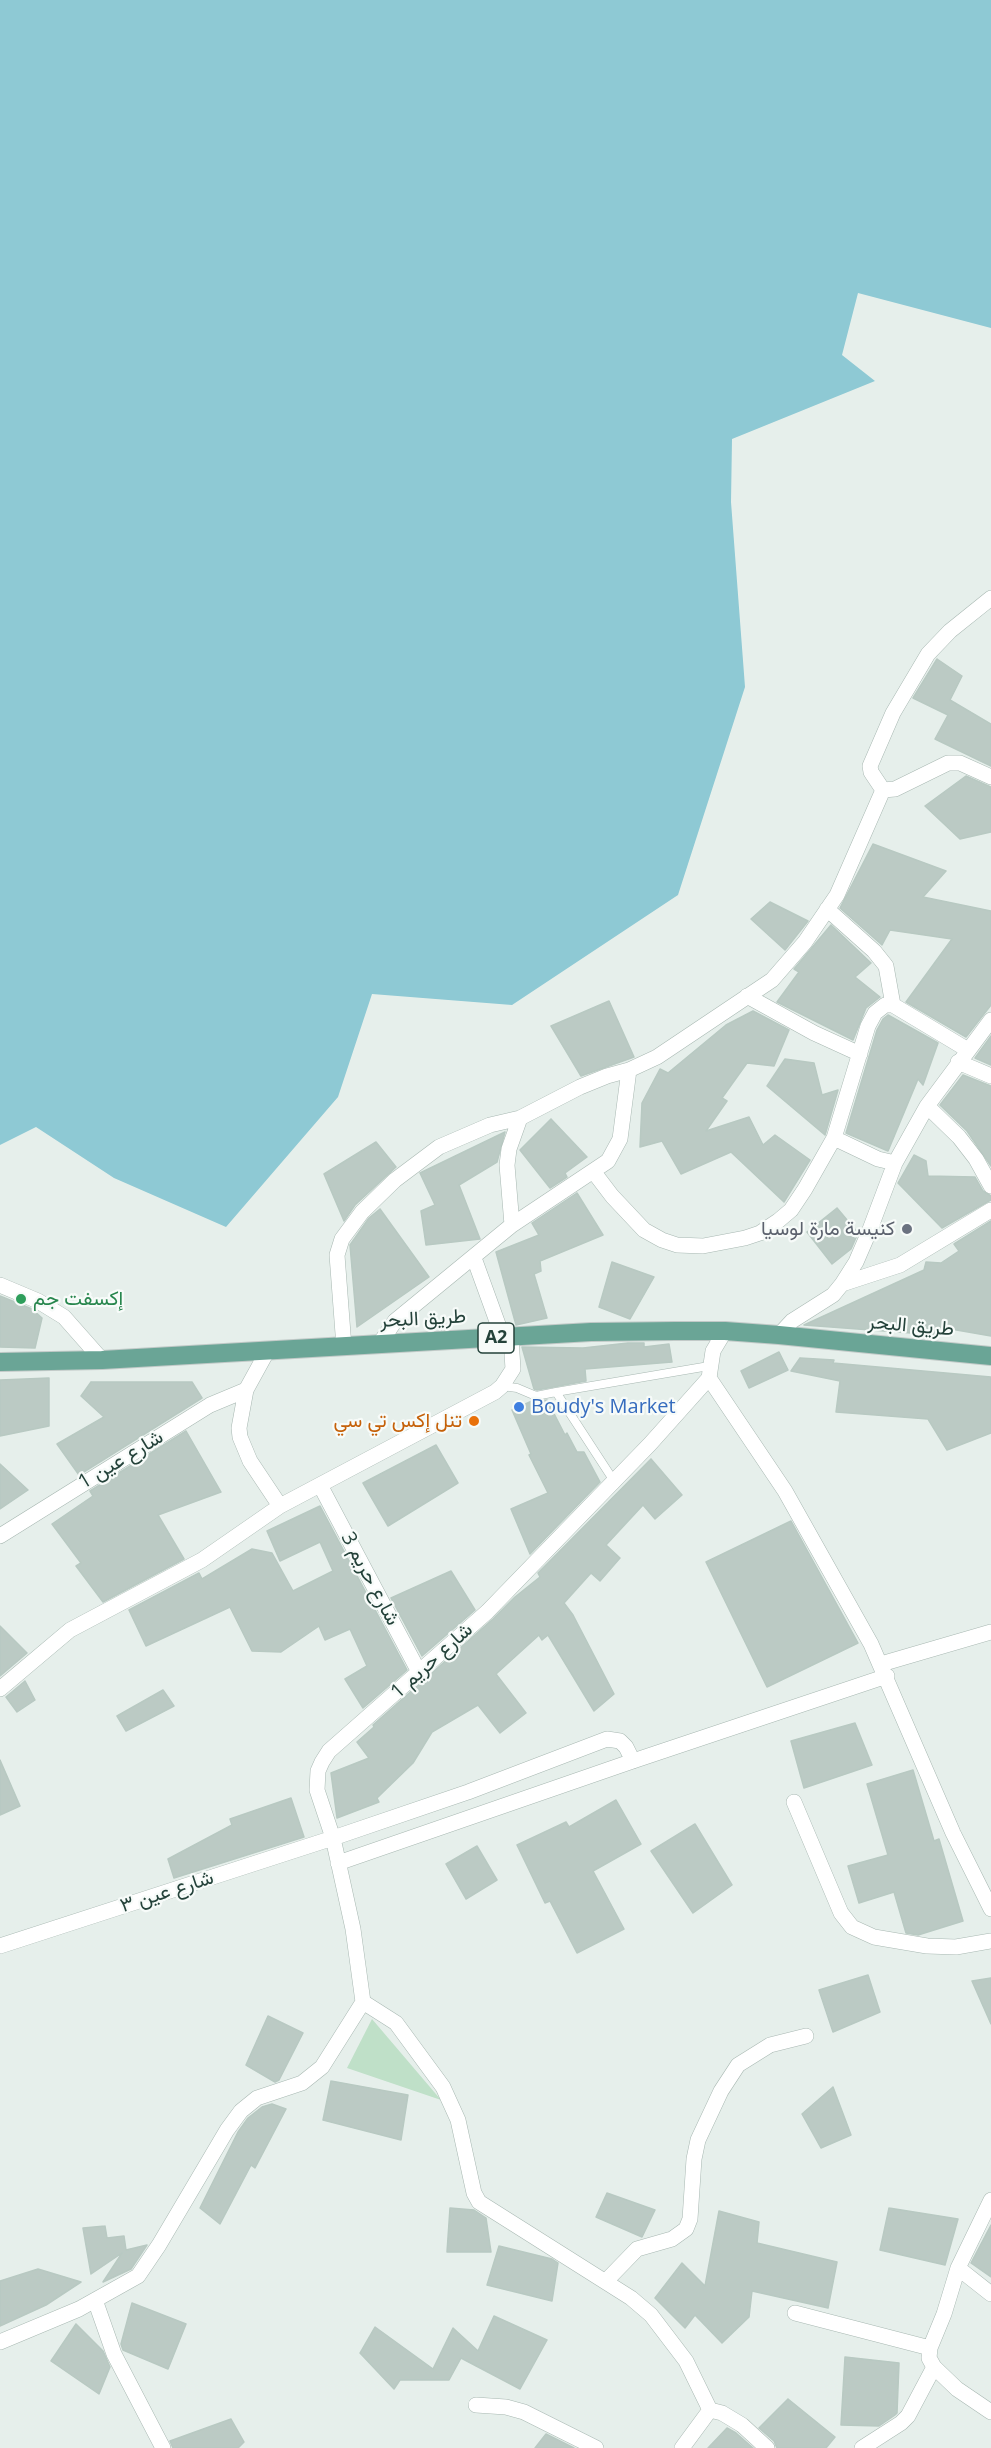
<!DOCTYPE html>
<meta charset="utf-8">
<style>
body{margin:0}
canvas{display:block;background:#e6efeb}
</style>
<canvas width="991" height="2448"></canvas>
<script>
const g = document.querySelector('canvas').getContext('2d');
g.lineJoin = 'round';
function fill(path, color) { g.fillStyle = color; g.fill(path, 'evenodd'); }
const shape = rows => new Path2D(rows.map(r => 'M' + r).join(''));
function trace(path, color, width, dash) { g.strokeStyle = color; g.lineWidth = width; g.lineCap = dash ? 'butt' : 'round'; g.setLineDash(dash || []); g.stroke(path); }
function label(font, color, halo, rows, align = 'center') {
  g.font = font + ' "Open Sans",Vazirmatn,sans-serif'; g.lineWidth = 4.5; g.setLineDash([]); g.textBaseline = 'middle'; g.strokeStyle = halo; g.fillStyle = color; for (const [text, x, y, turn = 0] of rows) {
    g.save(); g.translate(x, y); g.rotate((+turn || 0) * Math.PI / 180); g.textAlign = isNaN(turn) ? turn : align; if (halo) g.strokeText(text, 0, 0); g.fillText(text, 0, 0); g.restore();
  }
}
const green = shape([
 [372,2019,441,2100,347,2068]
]);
const water = shape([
 [0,0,991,0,991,328,858,293,842,355,875,381,732,439,731,502,745,687,678,895,512,1005,372,994,338,1097,226,1227,114,1178,36,1127,0,1145]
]);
const building = shape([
 [937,659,962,676,950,700,991,724,991,766,935,739,948,715,913,698,937,659],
 [966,776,991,787,991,832,960,839,925,806,966,776],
 [873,844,946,871,923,897,991,911,991,1005,966,1037,906,1002,952,939,890,930,882,945,840,908,873,844],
 [770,902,808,921,785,950,751,919,770,902],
 [831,925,871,963,855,977,880,997,866,1008,853,1040,777,1002,799,972,794,969,831,925],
 [609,1001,634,1057,581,1076,551,1026,609,1001],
 [753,1011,789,1030,774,1066,747,1063,722,1098,727,1101,706,1131,749,1117,763,1145,775,1135,810,1160,784,1202,731,1152,681,1174,662,1141,640,1147,642,1103,660,1069,668,1073,726,1025,753,1011],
 [888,1015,938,1043,923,1085,918,1079,888,1151,846,1133,877,1030,883,1019,888,1015],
 [991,1036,991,1065,975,1058,991,1036],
 [785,1059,814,1063,822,1095,838,1090,825,1135,767,1086,785,1059],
 [963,1075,991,1086,991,1166,967,1131,940,1105,963,1075],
 [551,1119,587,1157,565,1173,567,1177,550,1188,520,1150,551,1119],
 [505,1132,497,1162,459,1185,480,1239,426,1245,421,1211,435,1205,420,1173,505,1132],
 [376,1142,396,1167,355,1205,344,1221,324,1174,376,1142],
 [914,1155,926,1161,928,1176,975,1177,983,1191,991,1196,991,1200,942,1228,898,1183,914,1155],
 [577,1193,603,1235,540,1261,541,1271,534,1274,547,1318,516,1325,496,1252,539,1235,532,1223,577,1193],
 [837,1208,858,1233,851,1249,832,1264,807,1232,837,1208],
 [380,1209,429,1277,357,1327,350,1245,369,1218,380,1209],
 [991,1221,991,1336,945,1328,951,1336,804,1325,924,1270,926,1262,941,1263,959,1251,954,1244,991,1221],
 [612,1262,654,1277,630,1319,599,1307,612,1262],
 [0,1296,32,1309,42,1318,35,1348,0,1347,0,1296],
 [628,1343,644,1343,644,1347,669,1344,672,1362,585,1369,586,1381,537,1390,534,1389,522,1347,583,1348,628,1343],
 [779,1352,788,1370,749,1388,741,1371,779,1352],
 [800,1358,834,1360,833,1363,991,1377,991,1433,947,1450,928,1419,836,1412,840,1381,791,1371,800,1358],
 [49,1378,49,1426,0,1436,0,1380,49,1378],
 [91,1382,192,1382,202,1398,79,1475,57,1444,104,1417,81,1396,91,1382],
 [547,1400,565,1435,567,1433,577,1452,584,1452,600,1482,530,1554,511,1509,548,1493,529,1455,531,1454,512,1410,532,1401,547,1400],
 [186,1431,221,1492,158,1515,184,1559,103,1602,76,1566,81,1563,52,1524,93,1496,90,1491,186,1431],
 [436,1445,458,1483,388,1526,363,1483,436,1445],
 [651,1459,682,1495,655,1519,643,1505,606,1545,620,1558,600,1581,591,1573,564,1603,573,1615,614,1694,594,1711,548,1635,542,1640,539,1635,496,1674,526,1713,500,1733,478,1705,432,1732,413,1763,377,1798,379,1802,337,1818,331,1773,369,1758,357,1742,374,1727,373,1725,493,1619,515,1597,540,1577,538,1573,651,1459],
 [0,1464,28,1490,0,1509,0,1464],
 [320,1506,407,1670,363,1708,345,1679,367,1666,350,1629,325,1640,319,1626,281,1652,252,1651,230,1607,146,1646,129,1610,199,1573,202,1579,252,1549,272,1553,293,1591,333,1571,320,1542,280,1561,267,1531,320,1506],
 [791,1521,858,1643,767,1687,706,1562,791,1521],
 [451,1571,475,1610,422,1656,391,1598,451,1571],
 [0,1626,27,1653,0,1676,0,1626],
 [25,1681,35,1700,17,1712,6,1697,25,1681],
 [163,1690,174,1706,126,1731,117,1716,163,1690],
 [855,1723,872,1765,804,1788,791,1741,855,1723],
 [0,1760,20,1806,0,1815,0,1760],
 [913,1770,934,1841,939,1839,963,1921,918,1935,906,1933,894,1892,859,1903,848,1866,888,1855,867,1784,913,1770],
 [291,1798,304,1837,174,1878,168,1859,232,1825,230,1819,291,1798],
 [616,1800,641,1844,593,1871,624,1929,577,1953,550,1901,545,1903,517,1845,566,1822,569,1827,616,1800],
 [695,1824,732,1885,693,1913,651,1851,695,1824],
 [477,1846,497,1880,466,1899,446,1864,477,1846],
 [868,1975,880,2012,833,2032,819,1990,868,1975],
 [991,1978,991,2024,972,1981,991,1978],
 [268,2016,303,2033,279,2080,275,2082,246,2065,268,2016],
 [331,2081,408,2095,401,2140,323,2120,331,2081],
 [833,2087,851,2135,821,2148,802,2114,833,2087],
 [272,2104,286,2109,255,2168,251,2165,220,2224,200,2208,238,2132,248,2118,262,2107,272,2104],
 [607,2193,655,2210,642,2237,596,2217,607,2193],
 [450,2208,474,2210,486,2218,491,2252,447,2252,450,2208],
 [889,2208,958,2219,945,2265,880,2250,889,2208],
 [719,2211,759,2222,757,2243,837,2262,828,2308,752,2291,749,2317,722,2343,695,2315,685,2328,655,2298,682,2263,705,2286,719,2211],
 [991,2225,991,2277,971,2263,991,2225],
 [105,2226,107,2238,124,2236,126,2250,147,2245,131,2269,103,2282,122,2253,91,2274,83,2228,105,2226],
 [499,2246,552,2259,558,2263,552,2301,487,2285,499,2246],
 [38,2269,81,2282,46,2305,0,2326,0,2281,38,2269],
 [132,2303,186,2324,168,2369,123,2350,121,2344,132,2303],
 [494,2316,547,2340,520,2389,461,2358,449,2380,400,2380,394,2389,360,2353,375,2327,433,2369,453,2328,478,2351,494,2316],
 [76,2324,103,2351,110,2367,99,2394,51,2361,76,2324],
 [845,2357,899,2363,897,2413,895,2415,879,2426,841,2425,845,2357],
 [788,2399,835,2437,826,2448,777,2448,774,2441,759,2428,788,2399],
 [231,2419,244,2442,238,2448,173,2448,170,2441,231,2419],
 [727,2428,736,2433,753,2448,708,2448,727,2428],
 [546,2434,574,2448,535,2448,546,2434]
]);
const service = shape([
 [502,1386,517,1388,536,1396,556,1392,614,1481],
 [556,1392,709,1366]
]);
const minor = shape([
 [883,790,871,772,870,766,893,713,928,654,950,631,991,598],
 [883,790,895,789,948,763,960,763,991,777],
 [827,909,874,951,886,966,893,1005],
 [747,996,814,1033,860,1054],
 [958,1062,991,1076],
 [927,1106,959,1137,976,1159,991,1186],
 [895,1163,878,1159,834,1138,868,1026,875,1013,885,1005,893,1005,968,1050],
 [593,1171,608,1161,620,1139,629,1070],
 [512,1225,593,1171,612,1196,644,1230,662,1240,677,1245,703,1246,745,1238,760,1233,778,1221,791,1210,805,1189,834,1138],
 [474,1258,503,1338],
 [842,1284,900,1265,991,1210],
 [0,1285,38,1301,64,1317,102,1360],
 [725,1331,713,1351,709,1378,785,1491,871,1644,953,1833,991,1909],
 [779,1335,792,1321,833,1295,842,1284,856,1262,869,1232,895,1163,927,1106,991,1020],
 [380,1343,395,1321,512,1225,507,1165,509,1149,520,1118,580,1087,607,1076,629,1070,657,1057,772,980,805,942,837,895,883,790],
 [344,1347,337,1255,342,1239,362,1212,395,1180,439,1147,490,1125,520,1118],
 [268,1350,246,1390,239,1428,240,1437,250,1461,280,1506,495,1392,502,1386,513,1369,511,1338],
 [320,1485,419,1672],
 [0,1536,210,1405,246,1390],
 [881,1664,991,1632],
 [0,1689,70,1630,202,1560,280,1506],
 [794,1802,841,1913,852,1927,874,1937,927,1946,956,1947,991,1941],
 [338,1863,633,1761,887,1676],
 [0,1946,333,1838,468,1792,607,1739,620,1741,626,1747,633,1761],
 [363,2002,353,1929,333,1838,317,1790,318,1771,322,1762,329,1751,487,1612,650,1444,709,1378],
 [363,2002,396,2023,443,2087,458,2120,474,2193,479,2202,631,2298,651,2315,686,2361,710,2410,682,2448],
 [991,2200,958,2268,944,2314,930,2348,929,2358,934,2367,957,2389,991,2412],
 [958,2268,991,2294],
 [606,2281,637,2249,672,2239,686,2229,690,2219,694,2159,698,2140,721,2091,738,2065,770,2045,806,2036],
 [95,2300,114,2354,163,2448],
 [795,2313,930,2348],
 [0,2342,79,2309,138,2276,159,2245,227,2130,241,2111,257,2098,302,2083,322,2067,363,2002],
 [476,2405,506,2407,524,2412,596,2448],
 [710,2410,722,2413,742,2425,767,2448],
 [862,2448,901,2423,908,2416,934,2367]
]);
const primary = shape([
 [0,1362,102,1360,591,1332,675,1331,725,1331,779,1335,991,1356]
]);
const markers = [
 [907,1229,6,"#6b7280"],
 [21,1299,6,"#2e9e5b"],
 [519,1407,6,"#3f7fe0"],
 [474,1421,6,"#e8710a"]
];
const shields = [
 [496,1338,36]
];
const shieldNames = [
 ["A2",496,1338]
];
const worshipNames = [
 ["كنيسة مارة لوسيا",895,1229]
];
const leisureNames = [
 ["إكسفت جم",33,1299]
];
const streetNames = [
 ["طريق البحر",423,1319,-3],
 ["طريق البحر",911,1326,5],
 ["شارع عين 1",121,1460,-31],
 ["شارع حريم 3",370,1579,62],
 ["شارع حريم 1",432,1661,-42],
 ["شارع عين ٣",167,1892,-18]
];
const shopNames = [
 ["Boudy's Market",531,1407]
];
const foodNames = [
 ["تنل إكس تي سي",462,1421]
];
fill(green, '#bfe0c8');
fill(water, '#8ec9d4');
fill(building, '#bbcac4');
trace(building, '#b8c9c2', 1.5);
trace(service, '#a8b8b2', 9);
trace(minor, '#a8b8b2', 16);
trace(primary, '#c2cac8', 20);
trace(service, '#fff', 8);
trace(minor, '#fff', 15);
trace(primary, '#6aa596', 18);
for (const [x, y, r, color] of markers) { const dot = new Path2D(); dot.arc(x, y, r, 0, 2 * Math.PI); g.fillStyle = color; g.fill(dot); trace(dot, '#f7fbf9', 2); }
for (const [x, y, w] of shields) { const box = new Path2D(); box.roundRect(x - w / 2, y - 15, w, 30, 4.5); g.fillStyle = '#f7fbf9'; g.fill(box); trace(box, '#24423a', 1.5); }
label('bold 18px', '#24423a', null, shieldNames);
label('20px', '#5b616d', '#f7fbf9', worshipNames, 'right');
label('20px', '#27864d', '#f7fbf9', leisureNames, 'left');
label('20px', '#24423a', '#f7fbf9', streetNames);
label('20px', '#366cbe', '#f7fbf9', shopNames, 'left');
label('20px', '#c56008', '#f7fbf9', foodNames, 'right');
</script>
